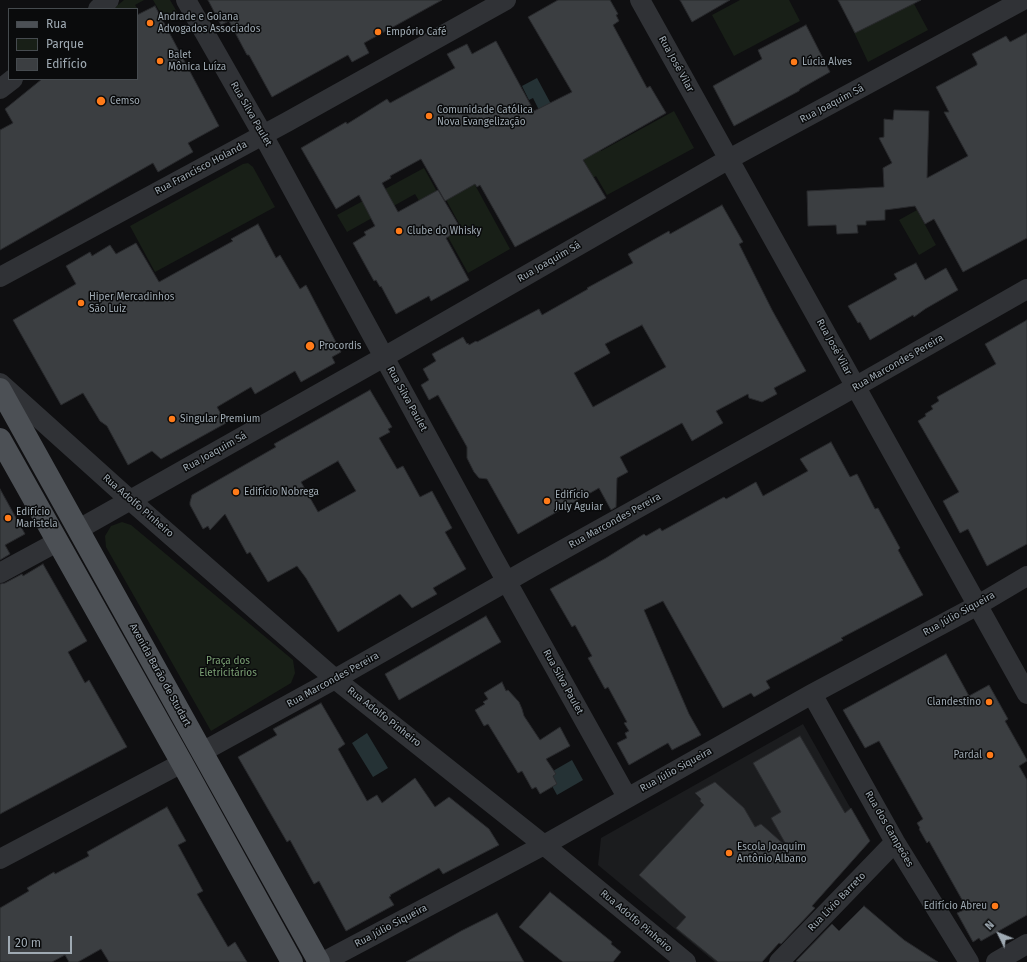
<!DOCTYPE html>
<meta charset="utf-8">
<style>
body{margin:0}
#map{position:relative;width:1027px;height:962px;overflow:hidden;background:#0f0f11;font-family:"Fira Sans",sans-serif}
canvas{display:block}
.legend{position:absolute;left:8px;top:8px;width:130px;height:72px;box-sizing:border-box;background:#0a0b0c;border:1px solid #464b4f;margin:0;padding:5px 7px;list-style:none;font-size:12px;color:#9faab3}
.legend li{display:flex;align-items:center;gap:8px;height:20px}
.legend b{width:20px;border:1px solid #464b4f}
.north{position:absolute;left:979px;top:914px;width:40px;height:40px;-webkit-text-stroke:3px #0a0b0c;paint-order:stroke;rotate:313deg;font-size:11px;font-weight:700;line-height:16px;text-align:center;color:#9faab3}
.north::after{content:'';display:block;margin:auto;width:14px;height:18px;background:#9faab3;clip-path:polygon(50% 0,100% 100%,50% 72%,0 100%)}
.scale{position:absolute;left:8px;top:936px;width:64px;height:18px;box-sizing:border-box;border:2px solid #9faab3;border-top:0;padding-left:5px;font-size:12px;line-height:14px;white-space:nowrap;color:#9faab3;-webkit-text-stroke:3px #0a0b0c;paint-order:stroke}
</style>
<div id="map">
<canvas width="1027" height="962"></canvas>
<ul class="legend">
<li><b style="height:5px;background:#4c5055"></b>Rua</li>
<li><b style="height:11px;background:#181f17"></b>Parque</li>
<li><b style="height:11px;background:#3b3e41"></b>Edifício</li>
</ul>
<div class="north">N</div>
<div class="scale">20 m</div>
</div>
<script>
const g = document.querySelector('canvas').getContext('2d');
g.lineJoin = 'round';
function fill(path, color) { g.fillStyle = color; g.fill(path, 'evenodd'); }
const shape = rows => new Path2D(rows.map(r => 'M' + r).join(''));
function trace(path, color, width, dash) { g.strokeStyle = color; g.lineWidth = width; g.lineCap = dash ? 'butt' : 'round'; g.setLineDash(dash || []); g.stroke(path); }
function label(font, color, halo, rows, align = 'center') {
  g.font = font + ' "Fira Sans",sans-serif'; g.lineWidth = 3; g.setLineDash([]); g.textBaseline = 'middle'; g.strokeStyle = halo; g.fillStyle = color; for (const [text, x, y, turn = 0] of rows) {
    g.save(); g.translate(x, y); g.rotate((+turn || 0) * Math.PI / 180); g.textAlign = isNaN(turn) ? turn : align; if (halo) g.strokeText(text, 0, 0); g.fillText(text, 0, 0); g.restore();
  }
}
const built = shape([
 [803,724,869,841,760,962,715,962,598,865,601,838]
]);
const green = shape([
 [124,0,144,0,135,5,137,8,135,9,113,9],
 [153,0,170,0,177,12,164,19],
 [740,0,789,0,800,21,734,56,712,15],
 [912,0,928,30,868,62,852,28,901,1],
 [674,111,694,148,607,195,596,176,593,178,573,140,590,130,601,151],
 [248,163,253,167,275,207,155,272,130,226,243,164],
 [424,168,441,199,424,209,415,194,347,232,337,215],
 [474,183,510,249,468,273,448,237,462,229,443,194],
 [917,210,936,245,919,255,899,220],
 [122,522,131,525,293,660,295,673,291,683,211,731,106,547,105,536,111,526]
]);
const water = shape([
 [537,78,551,104,539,110,533,98,529,100,522,86],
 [367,733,388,768,373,777,352,743],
 [572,760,583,780,557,795,546,775]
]);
const building = shape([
 [208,0,442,0,364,43,369,53,352,62,348,55,272,97,249,55,247,55,229,21,221,25,208,0],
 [558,0,610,0,618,14,616,15,619,21,613,25,647,88,650,86,666,113,583,160,606,198,515,247,480,185,477,187,475,184,445,201,421,159,390,176,391,178,382,183,398,212,438,190,461,229,446,238,469,280,431,301,429,296,396,314,381,286,380,287,376,280,374,281,353,243,366,235,364,232,375,226,359,195,336,209,301,148,346,122,347,124,387,99,390,103,455,68,447,54,467,44,472,54,496,41,534,111,572,92,528,17,558,0],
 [680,0,730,0,692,22,680,0],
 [838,0,921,0,855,33,838,0],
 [155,6,219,126,188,143,193,152,158,172,153,163,0,250,0,130,13,123,5,109,42,79,137,79,137,15,155,6],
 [806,25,830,72,800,89,799,91,734,126,713,86,762,59,758,50,806,25],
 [1027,33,1027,238,963,272,934,219,925,224,915,206,885,210,885,220,866,221,866,225,857,225,858,233,837,234,836,225,808,226,807,191,884,187,883,168,892,163,879,138,884,137,884,119,893,120,894,110,929,111,927,178,968,156,944,112,949,112,936,87,977,65,977,63,972,54,1006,36,1010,42,1027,33],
 [722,205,743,242,739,244,772,310,806,371,774,388,777,394,762,402,749,398,748,394,716,411,723,423,692,441,682,423,620,457,628,472,617,478,616,507,611,510,599,488,518,534,487,479,479,478,474,472,467,458,467,447,438,395,429,400,421,385,429,380,423,369,436,361,432,354,463,337,467,344,468,343,469,345,476,341,477,342,539,309,542,315,588,289,587,288,633,263,628,254,669,231,670,234,722,205],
 [642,325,666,367,593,407,574,373,610,353,605,344,642,325],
 [258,224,276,258,280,255,300,289,306,285,341,352,332,357,335,363,301,382,295,371,255,394,251,387,217,407,226,423,161,459,152,451,128,465,107,426,100,421,83,393,61,405,13,320,76,284,66,266,90,252,92,256,110,245,116,254,136,243,159,282,233,241,231,239,258,224],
 [916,263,925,280,946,268,958,290,925,309,914,317,913,315,870,340,860,322,858,323,848,306,897,279,894,274,916,263],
 [1027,320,1027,544,987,566,968,529,960,533,943,501,959,492,918,421,926,416,925,414,933,409,931,406,939,401,937,397,996,364,985,344,1027,320],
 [370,390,392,427,388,429,390,432,379,438,397,469,403,466,420,497,432,491,452,528,445,532,466,569,433,588,437,594,412,608,400,594,338,632,306,578,297,566,268,582,250,552,247,554,225,514,210,530,208,526,203,529,190,505,190,502,192,495,276,447,274,444,370,390],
 [338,461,356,491,318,512,301,482,338,461],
 [831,442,850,477,857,474,875,509,878,508,900,548,898,550,923,595,841,638,843,640,766,681,770,688,754,697,751,693,723,708,663,601,644,610,689,714,701,735,672,750,668,743,629,765,617,743,627,738,625,733,629,731,624,723,627,722,608,687,605,689,588,658,592,656,575,625,572,627,550,589,606,558,644,534,646,536,660,528,662,531,724,497,726,499,756,482,763,496,808,471,800,459,831,442],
 [0,489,25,534,5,545,10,554,0,560,0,489],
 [43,564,87,641,68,652,85,683,89,680,127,747,0,814,0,584,5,583,22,574,23,576,43,564],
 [486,616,501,642,399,700,385,674,486,616],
 [946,654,969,696,989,685,1008,719,1005,721,1027,760,1027,761,1019,766,1027,780,1027,915,981,941,979,938,973,942,957,913,964,910,962,906,965,905,929,841,927,843,919,829,920,828,917,823,923,819,879,741,865,748,843,710,946,654],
 [502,682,506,691,508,690,519,702,522,709,524,716,540,740,560,727,570,746,546,759,556,774,553,776,557,784,540,794,536,787,532,789,522,771,518,773,488,724,484,726,475,710,485,704,483,702,488,699,484,693,502,682],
 [321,703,345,744,338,749,367,801,377,795,382,803,415,778,435,807,449,797,489,829,499,845,443,874,439,868,390,895,391,896,389,897,394,905,346,931,319,881,314,884,290,840,287,842,238,757,277,735,273,729,321,703],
 [800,736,845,813,851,808,870,841,812,906,815,908,781,944,779,943,762,962,718,962,676,928,686,917,639,875,704,805,700,801,701,799,695,793,715,782,744,808,755,827,761,824,788,848,771,818,781,812,753,763,800,736],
 [167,807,186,841,178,845,203,891,197,894,228,947,235,942,247,962,109,962,101,949,78,962,69,962,65,955,52,962,0,962,0,908,29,891,27,888,54,872,55,874,89,856,87,852,167,807],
 [550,892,612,942,611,944,621,952,613,962,563,962,519,927,550,892],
 [864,906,904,940,938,962,798,962,796,961,832,924,839,931,864,906],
 [497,913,524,962,406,962,461,931,497,913]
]);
const minor = shape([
 [186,0,263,135,493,557,627,797],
 [640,0,1027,694],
 [98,9,109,0],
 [0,89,13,79],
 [0,277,287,122,506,0],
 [0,383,130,500,335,679,544,845,686,962],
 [79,529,384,357,729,159,1023,0],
 [0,573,57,542],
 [812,694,895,842,969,962],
 [202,752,335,679,532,567,839,396,1027,289],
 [0,859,182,763],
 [323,962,544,845,812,694,978,605,1027,576],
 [779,962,895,842],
 [996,962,1027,944]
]);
const primary = shape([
 [0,389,319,962],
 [0,439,182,763,292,962]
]);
const markers = [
 [150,23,4,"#ff7b19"],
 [378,32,4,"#ff7b19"],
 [160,61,4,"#ff7b19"],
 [794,62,4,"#ff7b19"],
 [101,101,5,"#ff7b19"],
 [429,116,4,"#ff7b19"],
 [399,231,4,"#ff7b19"],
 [81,303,4,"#ff7b19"],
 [310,346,5,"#ff7b19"],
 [172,419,4,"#ff7b19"],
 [236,492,4,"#ff7b19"],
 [547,501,4,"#ff7b19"],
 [8,518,4,"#ff7b19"],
 [989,702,4,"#ff7b19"],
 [990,755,4,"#ff7b19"],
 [729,853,4,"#ff7b19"],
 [995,906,4,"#ff7b19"]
];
const poiNames = [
 ["Andrade e Goiana",158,17],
 ["Advogados Associados",158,29],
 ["Empório Café",386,32],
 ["Balet",168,55],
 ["Mônica Luíza",168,67],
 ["Lúcia Alves",802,62],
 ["Cemso",110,101],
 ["Comunidade Católica",437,110],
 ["Nova Evangelização",437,122],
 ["Clube do Whisky",407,231],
 ["Hiper Mercadinhos",89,297],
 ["São Luiz",89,309],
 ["Procordis",319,346],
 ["Singular Premium",180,419],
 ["Edifício Nobrega",244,492],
 ["Edifício",555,495],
 ["July Aguiar",555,507],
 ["Edifício",16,512],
 ["Maristela",16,524],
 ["Clandestino",981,702,"right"],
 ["Pardal",982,755,"right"],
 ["Escola Joaquim",737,847],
 ["Antônio Albano",737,859],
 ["Edifício Abreu",987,906,"right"]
];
const streetNames = [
 ["Rua José Vilar",676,64,61],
 ["Rua Joaquim Sá",832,104,-28],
 ["Rua Silva Paulet",251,114,60],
 ["Rua Francisco Holanda",201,168,-28],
 ["Rua Joaquim Sá",549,262,-30],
 ["Rua José Vilar",834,347,61],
 ["Rua Marcondes Pereira",898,363,-30],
 ["Rua Silva Paulet",407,399,61],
 ["Rua Joaquim Sá",215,452,-29],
 ["Rua Adolfo Pinheiro",138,506,41],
 ["Rua Marcondes Pereira",615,521,-29],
 ["Rua Júlio Siqueira",959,614,-29],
 ["Avenida Barão de Studart",160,675,61],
 ["Rua Marcondes Pereira",333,680,-29],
 ["Rua Silva Paulet",563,682,61],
 ["Rua Adolfo Pinheiro",384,717,38],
 ["Rua Júlio Siqueira",676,770,-29],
 ["Rua dos Campeões",889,829,60],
 ["Rua Lívio Barreto",837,902,-46],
 ["Rua Adolfo Pinheiro",636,921,40],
 ["Rua Júlio Siqueira",391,926,-28]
];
const parkNames = [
 ["Praça dos",228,661],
 ["Eletricitários",228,673]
];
fill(built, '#1b1c1e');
fill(green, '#181f17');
fill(water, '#253235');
fill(building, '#3b3e41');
trace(building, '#292a2d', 1);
trace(minor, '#303236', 20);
trace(primary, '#4c5055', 22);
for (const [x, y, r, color] of markers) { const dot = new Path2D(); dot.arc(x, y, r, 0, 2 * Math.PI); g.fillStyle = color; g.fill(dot); trace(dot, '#0a0b0c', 1.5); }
label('10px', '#9faab3', '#0a0b0c', poiNames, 'left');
label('10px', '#9faab3', '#0a0b0c', streetNames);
label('10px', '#7ba074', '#0a0b0c', parkNames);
</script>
